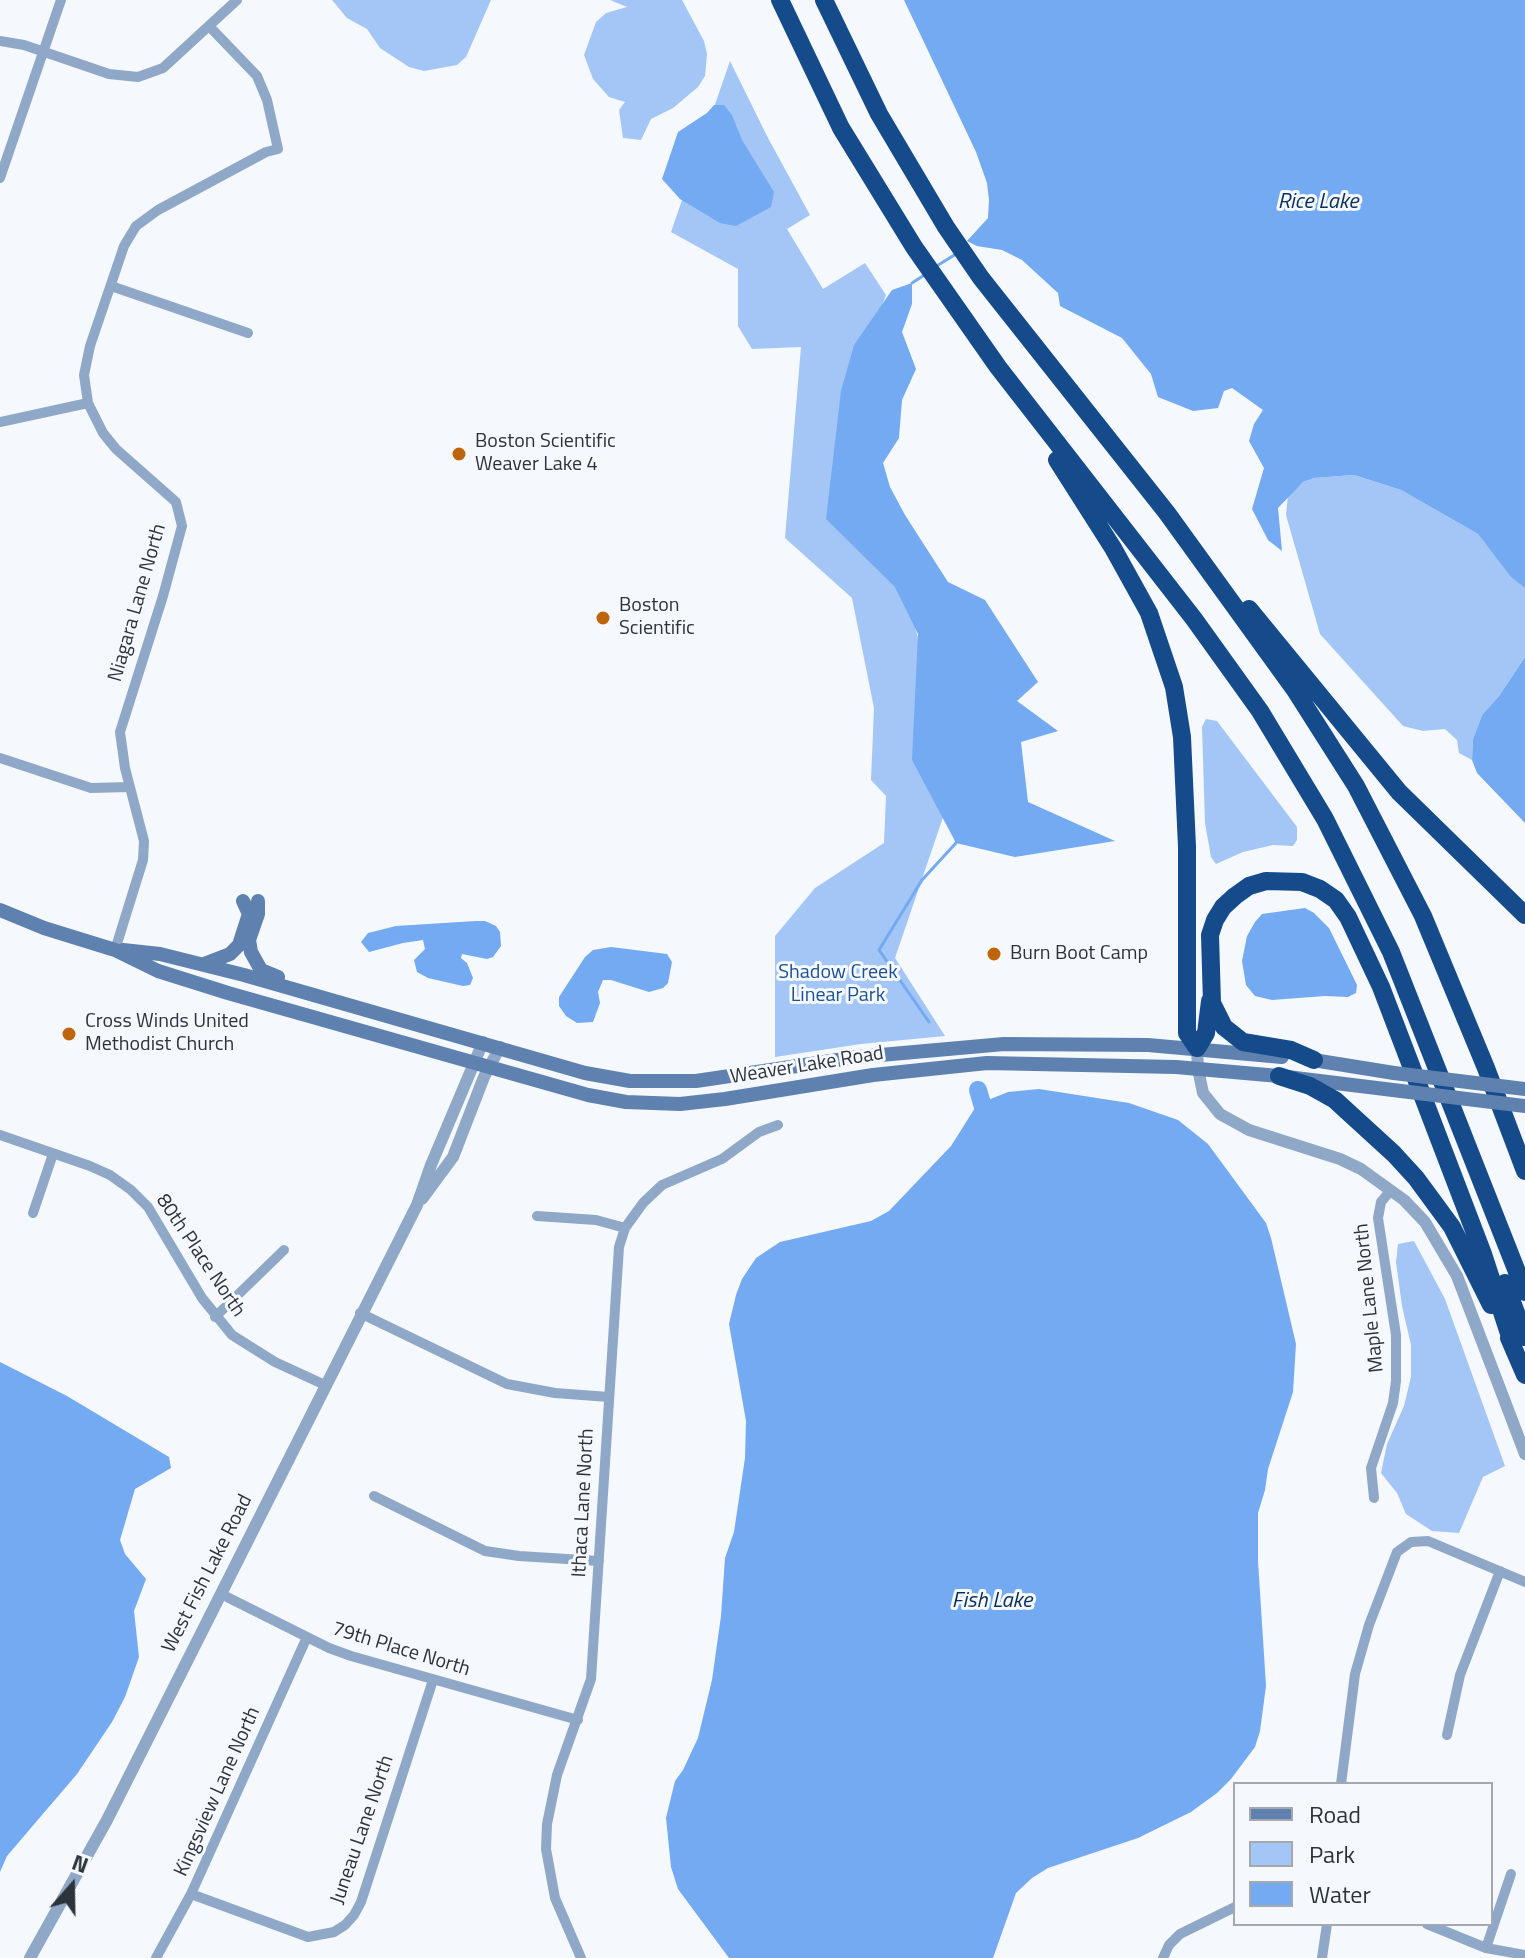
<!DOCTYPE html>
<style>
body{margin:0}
#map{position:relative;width:1525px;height:1958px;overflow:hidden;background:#f5f8fd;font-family:"Titillium Web",sans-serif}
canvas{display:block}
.legend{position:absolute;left:1233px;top:1782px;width:260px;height:144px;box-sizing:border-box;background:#f5f8fd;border:2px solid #a5a9af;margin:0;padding:10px 14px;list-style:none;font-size:24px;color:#2d333b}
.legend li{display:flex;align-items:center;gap:16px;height:40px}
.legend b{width:40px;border:2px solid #a5a9af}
.north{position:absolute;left:32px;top:1846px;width:80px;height:80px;-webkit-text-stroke:6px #f5f8fd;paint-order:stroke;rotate:20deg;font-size:22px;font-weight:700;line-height:32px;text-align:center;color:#2d333b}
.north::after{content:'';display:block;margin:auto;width:28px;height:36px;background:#2d333b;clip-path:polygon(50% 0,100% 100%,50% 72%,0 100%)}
</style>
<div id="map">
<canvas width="1525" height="1958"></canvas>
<ul class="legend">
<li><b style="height:10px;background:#5e81af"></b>Road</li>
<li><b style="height:22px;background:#a3c6f6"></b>Park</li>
<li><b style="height:22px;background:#73aaf2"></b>Water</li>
</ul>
<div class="north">N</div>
</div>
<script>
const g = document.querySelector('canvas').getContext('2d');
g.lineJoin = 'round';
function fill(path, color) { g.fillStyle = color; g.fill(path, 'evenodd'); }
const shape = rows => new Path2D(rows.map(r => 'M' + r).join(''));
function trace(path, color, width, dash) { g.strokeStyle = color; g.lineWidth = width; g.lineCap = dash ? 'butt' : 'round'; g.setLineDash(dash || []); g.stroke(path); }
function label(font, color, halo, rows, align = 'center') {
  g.font = font + ' "Titillium Web",sans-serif'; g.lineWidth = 6; g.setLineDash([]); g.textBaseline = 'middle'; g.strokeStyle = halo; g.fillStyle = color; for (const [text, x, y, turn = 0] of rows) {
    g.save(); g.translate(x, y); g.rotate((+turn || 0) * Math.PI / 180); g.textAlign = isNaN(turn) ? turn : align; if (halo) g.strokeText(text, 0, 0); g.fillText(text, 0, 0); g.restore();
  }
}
const green = shape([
 [332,0,491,0,466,57,457,65,424,71,409,67,380,48,367,29,347,18],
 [610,0,682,0,704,41,707,54,705,76,698,87,673,108,651,119,641,140,623,138,619,110,625,102,609,97,593,79,584,55,596,22,606,13,627,7],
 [730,61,768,138,810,215,787,229,823,289,865,263,886,295,856,374,953,788,895,958,945,1036,861,1044,775,1057,775,936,815,888,884,843,886,796,871,780,874,708,852,598,785,538,801,347,752,349,738,326,738,269,671,232],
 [1354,475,1401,490,1478,534,1511,576,1525,588,1525,657,1499,696,1482,715,1473,739,1472,760,1459,753,1457,740,1445,729,1423,731,1403,726,1320,634,1286,515,1288,495,1303,482,1314,478],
 [1206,719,1217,721,1297,827,1297,840,1293,846,1273,845,1243,852,1216,864,1211,857,1205,823,1202,727],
 [1414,1241,1445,1299,1505,1466,1483,1477,1459,1533,1432,1531,1406,1514,1397,1493,1381,1473,1387,1444,1404,1406,1411,1377,1411,1345,1402,1306,1396,1262,1398,1244]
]);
const water = shape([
 [904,0,1525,0,1525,588,1511,577,1478,534,1401,490,1354,475,1314,478,1303,482,1278,508,1282,551,1268,540,1252,509,1264,468,1249,441,1254,424,1263,410,1232,388,1224,391,1218,408,1193,411,1158,397,1151,374,1122,338,1060,306,1058,293,1022,260,1002,250,977,246,967,241,988,218,989,200,987,183,976,152],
 [714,105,724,105,732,115,742,140,774,192,771,207,736,226,720,223,680,199,662,179,678,132,707,113],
 [912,283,912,304,902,332,916,369,902,400,899,438,883,463,890,487,905,515,948,582,985,600,1038,682,1017,701,1058,731,1021,742,1028,802,1115,841,1015,857,956,843,912,760,918,634,895,587,826,519,841,391,854,345,892,290],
 [1525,657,1525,823,1477,773,1472,760,1473,739,1482,715,1499,696],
 [1305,908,1314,913,1329,928,1357,985,1356,993,1348,997,1325,996,1272,1000,1255,996,1246,985,1242,961,1247,936,1255,922,1262,914],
 [476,921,485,921,496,926,500,932,501,946,493,957,487,959,462,954,461,958,467,963,473,978,470,985,463,986,428,978,417,972,414,960,425,949,423,940,403,943,369,952,361,942,368,933,396,926],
 [611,947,667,954,672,962,668,983,663,988,649,992,611,980,603,980,598,992,600,1003,593,1022,577,1023,566,1016,559,1006,559,997,585,957,593,950],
 [1039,1089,1129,1103,1178,1120,1208,1144,1266,1223,1271,1238,1296,1344,1293,1392,1268,1469,1265,1490,1258,1513,1258,1561,1266,1686,1260,1731,1255,1747,1231,1779,1217,1793,1191,1812,1138,1838,1048,1868,1032,1878,1016,1893,993,1958,729,1958,678,1889,671,1867,666,1818,675,1781,683,1770,698,1738,712,1680,721,1616,725,1558,734,1532,745,1458,746,1421,729,1324,736,1295,742,1279,756,1258,780,1242,871,1221,889,1211,951,1146,975,1108,988,1100,1008,1092],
 [0,1362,67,1396,169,1457,171,1468,135,1489,120,1540,125,1554,146,1579,134,1611,139,1657,125,1697,112,1722,77,1774,7,1856,0,1872]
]);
const stream = shape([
 [935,267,956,254],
 [912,283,926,274],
 [929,1022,879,950,922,880,956,843]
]);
const river = shape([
 [978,1090,988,1124]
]);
const minor = shape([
 [0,41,24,45,109,74,138,77,163,68,237,0],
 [0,178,61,0],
 [111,286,248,333],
 [0,422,88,403],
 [0,758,91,788,130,787],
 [115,950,143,860,144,841,125,768,120,732,163,596,182,526,176,502,116,449,103,433,88,403,84,375,90,346,124,246,136,226,158,210,266,152,278,149,267,100,257,76,209,26],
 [0,1135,90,1166,110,1175,131,1190,148,1207,202,1298,232,1335,275,1362,325,1385],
 [33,1213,53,1154],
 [537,1216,596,1220,625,1228],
 [360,1313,507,1384,555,1393,609,1397],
 [215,1317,284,1250],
 [374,1496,485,1551,519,1556,599,1561],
 [1374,1498,1371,1468,1393,1403,1396,1381,1396,1335,1378,1218,1381,1202,1391,1190],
 [221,1594,329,1648,351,1656,578,1720],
 [1447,1735,1460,1675,1500,1571],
 [1341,1784,1355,1674,1369,1625,1397,1552,1411,1542,1428,1541,1525,1582],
 [191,1894,308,1937,334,1932,345,1925,354,1915,361,1902,433,1680],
 [1427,1924,1486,1948,1525,1955],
 [1486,1948,1511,1874],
 [156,1958,191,1894,307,1637],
 [581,1958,555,1898,546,1849,547,1824,557,1775,591,1679,619,1247,625,1228,643,1203,662,1185,722,1159,759,1132,778,1125],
 [1163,1958,1169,1945,1180,1934,1235,1907],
 [1322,1958,1327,1924]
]);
const tertiary = shape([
 [1197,1048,1198,1069,1203,1093,1220,1114,1249,1130,1340,1159,1361,1169,1404,1200,1425,1222,1457,1276,1525,1454],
 [422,1199,453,1157,484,1077,500,1047],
 [30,1958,107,1820,417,1205,431,1165,483,1042]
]);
const secondary = shape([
 [258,901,258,914,249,940,251,952,261,970,278,977],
 [0,910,44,928,115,950,158,971,228,993,588,1095,626,1102,680,1104,725,1099,873,1075,987,1063,1176,1067,1279,1076,1401,1091],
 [123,950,160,954,244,975,585,1073,630,1081,696,1081,858,1057,1004,1044,1148,1045,1282,1057],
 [204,964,230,954,239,945,249,914,243,901],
 [1307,1059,1394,1073]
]);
const motorway = shape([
 [780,0,841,128,914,247,998,367,1194,619,1260,711,1325,819,1391,952,1525,1292],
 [824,0,879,114,946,227,981,278,1167,513,1295,690,1356,786,1423,916,1486,1068,1525,1171],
 [1057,460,1113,548,1149,613,1174,687,1182,737,1187,847,1187,1033,1197,1048,1206,1033,1210,1001],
 [1249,609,1399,792,1525,915],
 [1314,1060,1291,1050,1243,1042,1224,1027,1212,1003,1210,935,1215,920,1223,907,1235,896,1249,886,1266,881,1302,882,1320,889,1336,900,1348,917,1381,987,1483,1254,1513,1346],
 [1279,1076,1310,1086,1335,1100,1394,1154,1416,1178,1452,1227,1491,1305],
 [1505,1283,1525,1337],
 [1509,1338,1525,1375]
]);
const secondaryBridge = shape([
 [1394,1073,1525,1089],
 [1401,1091,1525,1106]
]);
const markers = [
 [459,454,8,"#be640b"],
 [603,618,8,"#be640b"],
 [994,954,8,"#be640b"],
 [69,1034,8,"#be640b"]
];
const poiNames = [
 ["Boston Scientific",475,442],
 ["Weaver Lake 4",475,465],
 ["Boston",619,606],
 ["Scientific",619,629],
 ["Burn Boot Camp",1010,954],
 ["Cross Winds United",85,1022],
 ["Methodist Church",85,1045]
];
const streetNames = [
 ["Niagara Lane North",138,603,-74],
 ["Weaver Lake Road",807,1066,-9],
 ["80th Place North",200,1256,56],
 ["Maple Lane North",1370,1298,-96],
 ["Ithaca Lane North",584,1503,-87],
 ["West Fish Lake Road",208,1574,-63],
 ["79th Place North",401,1650,17],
 ["Kingsview Lane North",218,1792,-66],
 ["Juneau Lane North",363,1830,-71]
];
const parkNames = [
 ["Shadow Creek",838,973],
 ["Linear Park",838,996]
];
const waterNames = [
 ["Rice Lake",1318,203],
 ["Fish Lake",992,1602]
];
fill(green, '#a3c6f6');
fill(water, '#73aaf2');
trace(stream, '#73aaf2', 3);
trace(river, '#73aaf2', 18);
trace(minor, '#90a8c8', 10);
trace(tertiary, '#90a8c8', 12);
trace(secondary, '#5e81af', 14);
trace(motorway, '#154b8b', 18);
trace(secondaryBridge, '#5e81af', 14);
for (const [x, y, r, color] of markers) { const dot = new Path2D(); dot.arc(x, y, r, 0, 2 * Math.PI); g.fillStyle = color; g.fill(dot); trace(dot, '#f5f8fd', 3); }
label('20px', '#2d333b', '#f5f8fd', poiNames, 'left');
label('20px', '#2d333b', '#f5f8fd', streetNames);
label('20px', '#1c5192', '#f5f8fd', parkNames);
label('italic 22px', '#092f5b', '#f5f8fd', waterNames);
</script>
